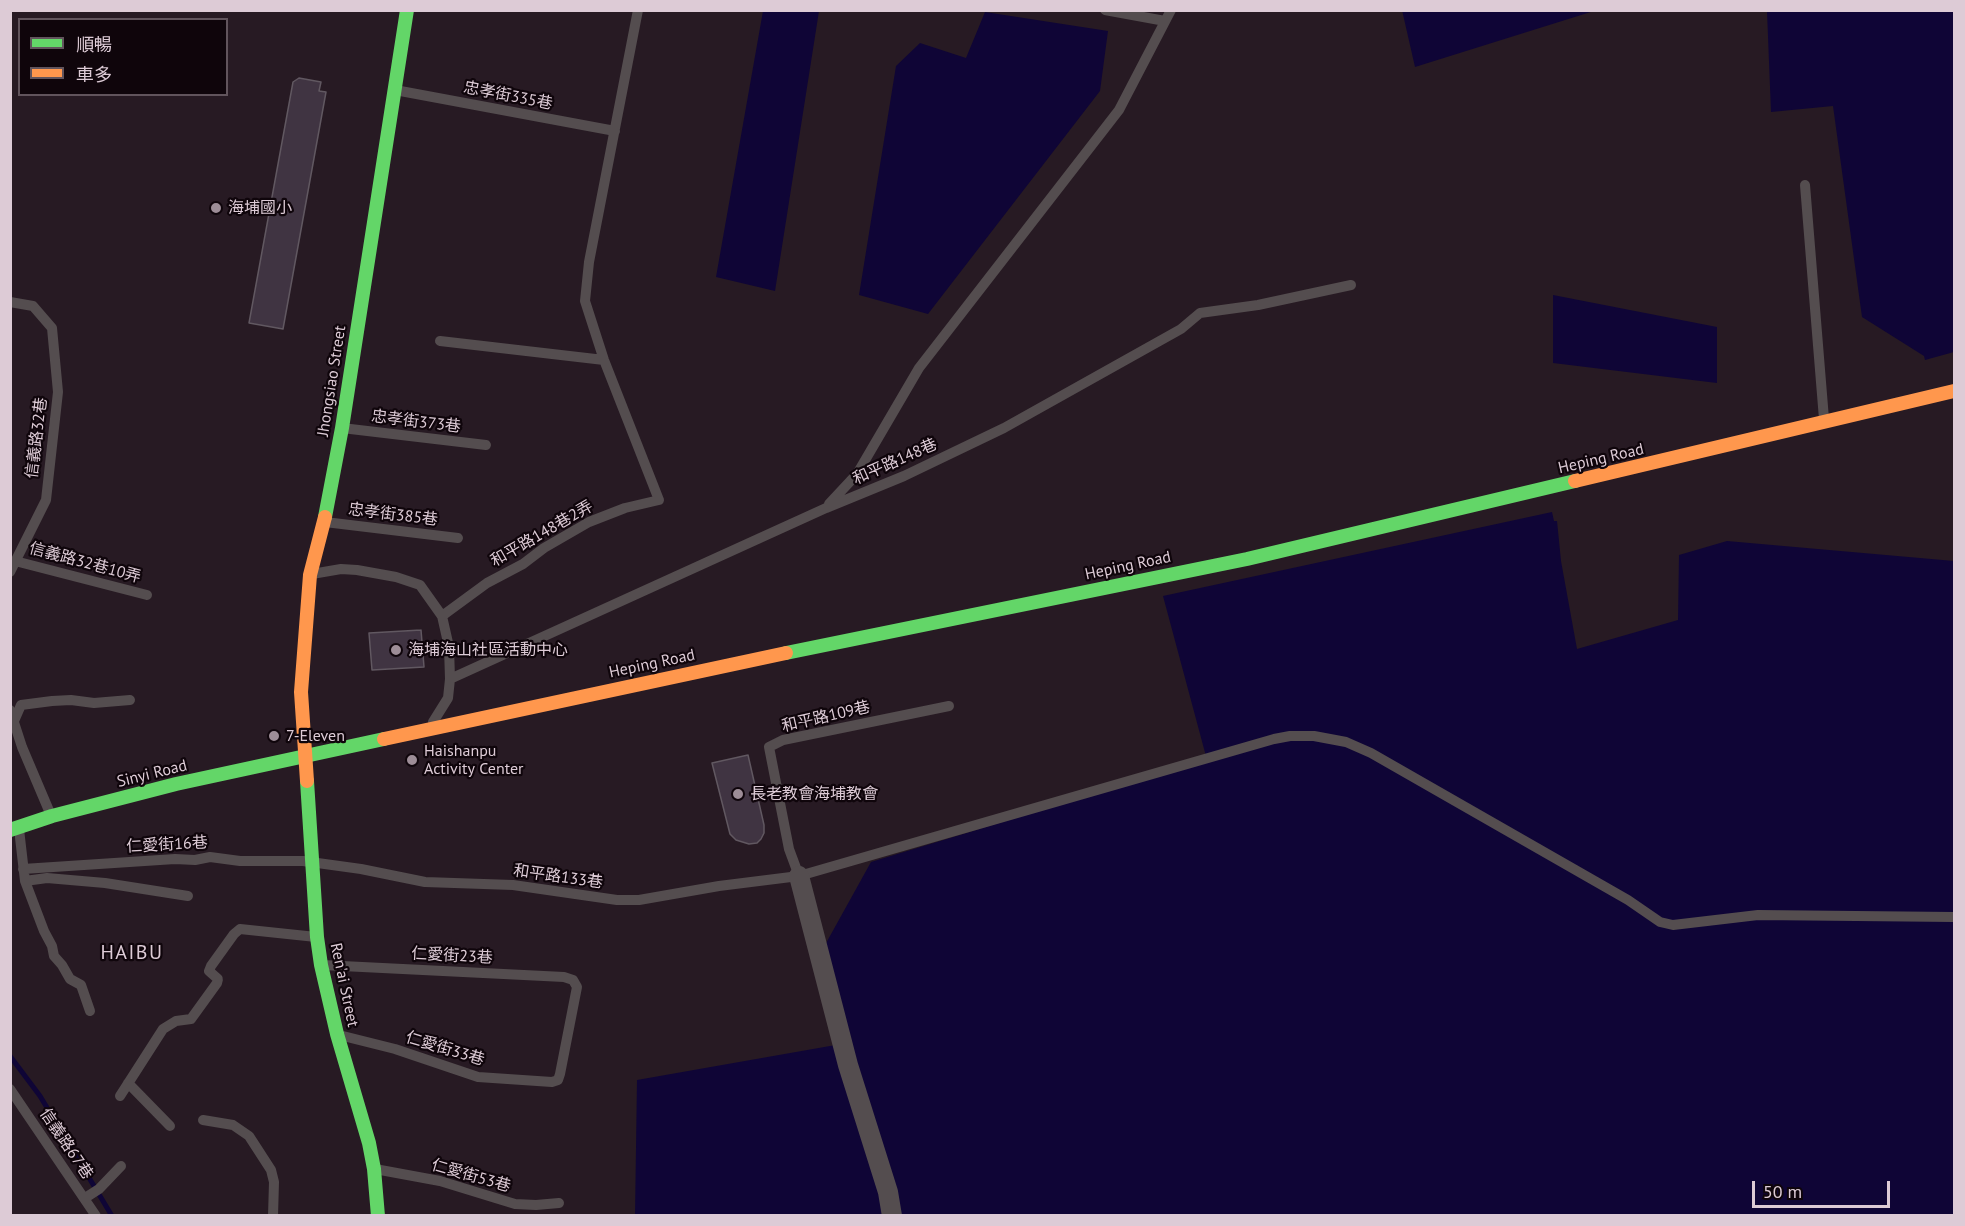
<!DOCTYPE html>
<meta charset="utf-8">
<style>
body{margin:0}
#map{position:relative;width:1965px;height:1226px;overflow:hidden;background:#271a23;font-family:"PT Sans","Noto Sans TC",sans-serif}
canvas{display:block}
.frame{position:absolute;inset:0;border:12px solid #ddcbd6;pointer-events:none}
.legend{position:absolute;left:18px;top:18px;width:210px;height:78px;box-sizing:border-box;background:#0f050b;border:2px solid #61545c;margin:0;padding:8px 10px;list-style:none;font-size:18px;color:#ddcbd6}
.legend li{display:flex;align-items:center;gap:12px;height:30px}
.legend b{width:30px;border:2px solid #61545c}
.scale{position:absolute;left:1752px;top:1181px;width:138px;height:27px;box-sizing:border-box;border:3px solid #ddcbd6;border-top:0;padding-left:8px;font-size:18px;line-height:21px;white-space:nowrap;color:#ddcbd6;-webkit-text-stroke:4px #0f050b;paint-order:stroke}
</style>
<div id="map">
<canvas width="1965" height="1226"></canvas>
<div class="frame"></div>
<ul class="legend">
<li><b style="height:8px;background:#63d668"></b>順暢</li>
<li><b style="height:8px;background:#ff974d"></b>車多</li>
</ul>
<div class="scale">50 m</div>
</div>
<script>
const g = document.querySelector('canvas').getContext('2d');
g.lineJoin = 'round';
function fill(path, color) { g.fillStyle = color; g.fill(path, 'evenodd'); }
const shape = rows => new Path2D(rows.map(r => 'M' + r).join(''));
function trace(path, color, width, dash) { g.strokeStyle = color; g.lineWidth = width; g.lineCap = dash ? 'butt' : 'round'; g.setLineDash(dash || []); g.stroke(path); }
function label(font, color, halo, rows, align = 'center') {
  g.font = font + ' "PT Sans","Noto Sans TC",sans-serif'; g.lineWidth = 4.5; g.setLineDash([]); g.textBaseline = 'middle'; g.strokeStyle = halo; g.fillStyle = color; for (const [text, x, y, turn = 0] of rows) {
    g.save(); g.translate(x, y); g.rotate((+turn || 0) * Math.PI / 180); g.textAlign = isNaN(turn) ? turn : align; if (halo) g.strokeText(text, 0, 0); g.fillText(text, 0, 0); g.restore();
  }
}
const water = shape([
 [1402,10,1594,10,1594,11,1415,67],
 [763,11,819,11,775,291,716,277],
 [1767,11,1954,11,1954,352,1925,360,1924,356,1862,317,1833,106,1771,112],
 [985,12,1108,31,1100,91,928,314,859,295,896,66,920,43,966,58],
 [1553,295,1717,327,1717,383,1553,363],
 [1552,512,1554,521,1557,521,1561,561,1577,649,1678,620,1679,555,1727,541,1954,561,1954,1215,635,1216,637,1080,847,1043,825,945,871,862,1207,760,1163,596]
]);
const stream = shape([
 [10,1056,40,1096,112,1216]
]);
const building = shape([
 [299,78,321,82,319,91,326,92,283,329,249,323,293,82,299,78],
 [421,630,424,667,372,670,369,633,421,630],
 [748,755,764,825,764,833,761,839,757,843,749,844,736,840,730,834,712,763,748,755]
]);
const lane = shape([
 [1105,10,1165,21],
 [395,90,615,131],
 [1805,185,1824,419],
 [10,302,33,306,52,328,58,392,46,500,10,572],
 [440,341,604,360],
 [342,428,486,445],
 [829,504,857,474,919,368,1119,110,1171,10],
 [325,522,458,538],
 [15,561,147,595],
 [312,574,341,569,357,570,396,577,420,585,442,616,449,647,450,679,448,698,433,722],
 [442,616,487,583,523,564,544,548,589,522,625,508,659,500,604,360,585,301,589,262,638,10],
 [450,679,826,508,904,476,1004,428,1181,329,1200,313,1258,305,1351,285],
 [10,710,22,747,50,813],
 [14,721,21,705,52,701,71,700,94,703,130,700],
 [19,829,25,881,44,931,52,946,54,956,62,965,70,979,81,985,90,1011],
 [23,869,175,859,195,860,210,857,240,861,303,861,361,869,425,882,513,885,617,900,639,900,719,886,799,876,1274,739,1290,736,1314,736,1346,742,1371,753,1628,900,1660,922,1673,925,1758,915,1954,917],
 [799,876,789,849,769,747,783,740,949,706],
 [25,881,47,878,105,883,188,896],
 [322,965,564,977,573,980,577,987,560,1074,558,1080,552,1082,478,1077,395,1049,339,1035],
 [128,1083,170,1126],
 [10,1089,96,1216],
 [120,1096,163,1029,176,1021,191,1019,217,983,218,979,209,971,211,966,234,934,240,929,316,937],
 [203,1120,233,1125,249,1136,271,1170,274,1182,273,1216],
 [375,1169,440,1181,515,1204,536,1205,559,1203],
 [85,1198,99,1189,121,1166]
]);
const street = shape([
 [799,876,848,1065,888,1192,892,1216]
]);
const fast = shape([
 [325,517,342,428,407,10],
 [786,653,1247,559,1575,481],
 [307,781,317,937,321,965,337,1034,369,1143,374,1169,378,1216],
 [10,830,52,816,176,784,384,739]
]);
const slow = shape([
 [1575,481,1954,391],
 [384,739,786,653],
 [307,781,301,692,310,575,325,517]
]);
const markers = [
 [216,208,6,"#9d8d97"],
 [396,650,6,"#9d8d97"],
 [274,736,6,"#9d8d97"],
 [412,760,6,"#9d8d97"],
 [738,794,6,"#9d8d97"]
];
const streetNames = [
 ["忠孝街335巷",508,96,11],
 ["Jhongsiao Street",332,381,-81],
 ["忠孝街373巷",416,422,7],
 ["信義路32巷",37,438,-83],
 ["Heping Road",1601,459,-13],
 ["和平路148巷",895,462,-24],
 ["忠孝街385巷",393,515,7],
 ["和平路148巷2弄",542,534,-30],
 ["信義路32巷10弄",85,563,15],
 ["Heping Road",1128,566,-12],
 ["Heping Road",652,664,-12],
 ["和平路109巷",826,717,-13],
 ["Sinyi Road",152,774,-14],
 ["仁愛街16巷",167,845,-3],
 ["和平路133巷",558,877,8],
 ["仁愛街23巷",452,956,3],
 ["Ren'ai Street",344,985,78],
 ["仁愛街33巷",445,1049,17],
 ["信義路67巷",66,1144,56],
 ["仁愛街53巷",471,1176,16]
];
const poiNames = [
 ["海埔國小",228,208],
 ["海埔海山社區活動中心",408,650],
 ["7-Eleven",286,736],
 ["Haishanpu",424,751],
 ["Activity Center",424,769],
 ["長老教會海埔教會",750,794]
];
const quarterNames = [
 ["HAIBU",132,953]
];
fill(water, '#0f0536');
trace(stream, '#0f0536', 5);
fill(building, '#403442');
trace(building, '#615861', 1.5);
trace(lane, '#544d4f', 10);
trace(street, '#544d4f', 20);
trace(fast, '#63d668', 14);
trace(slow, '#ff974d', 14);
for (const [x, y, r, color] of markers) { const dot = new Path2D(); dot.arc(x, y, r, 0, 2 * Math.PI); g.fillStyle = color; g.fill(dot); trace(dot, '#0f050b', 2); }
label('16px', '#ddcbd6', '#0f050b', streetNames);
label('16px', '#ddcbd6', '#0f050b', poiNames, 'left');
g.letterSpacing = '1.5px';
label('20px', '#ddcbd6', '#0f050b', quarterNames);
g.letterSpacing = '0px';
</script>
